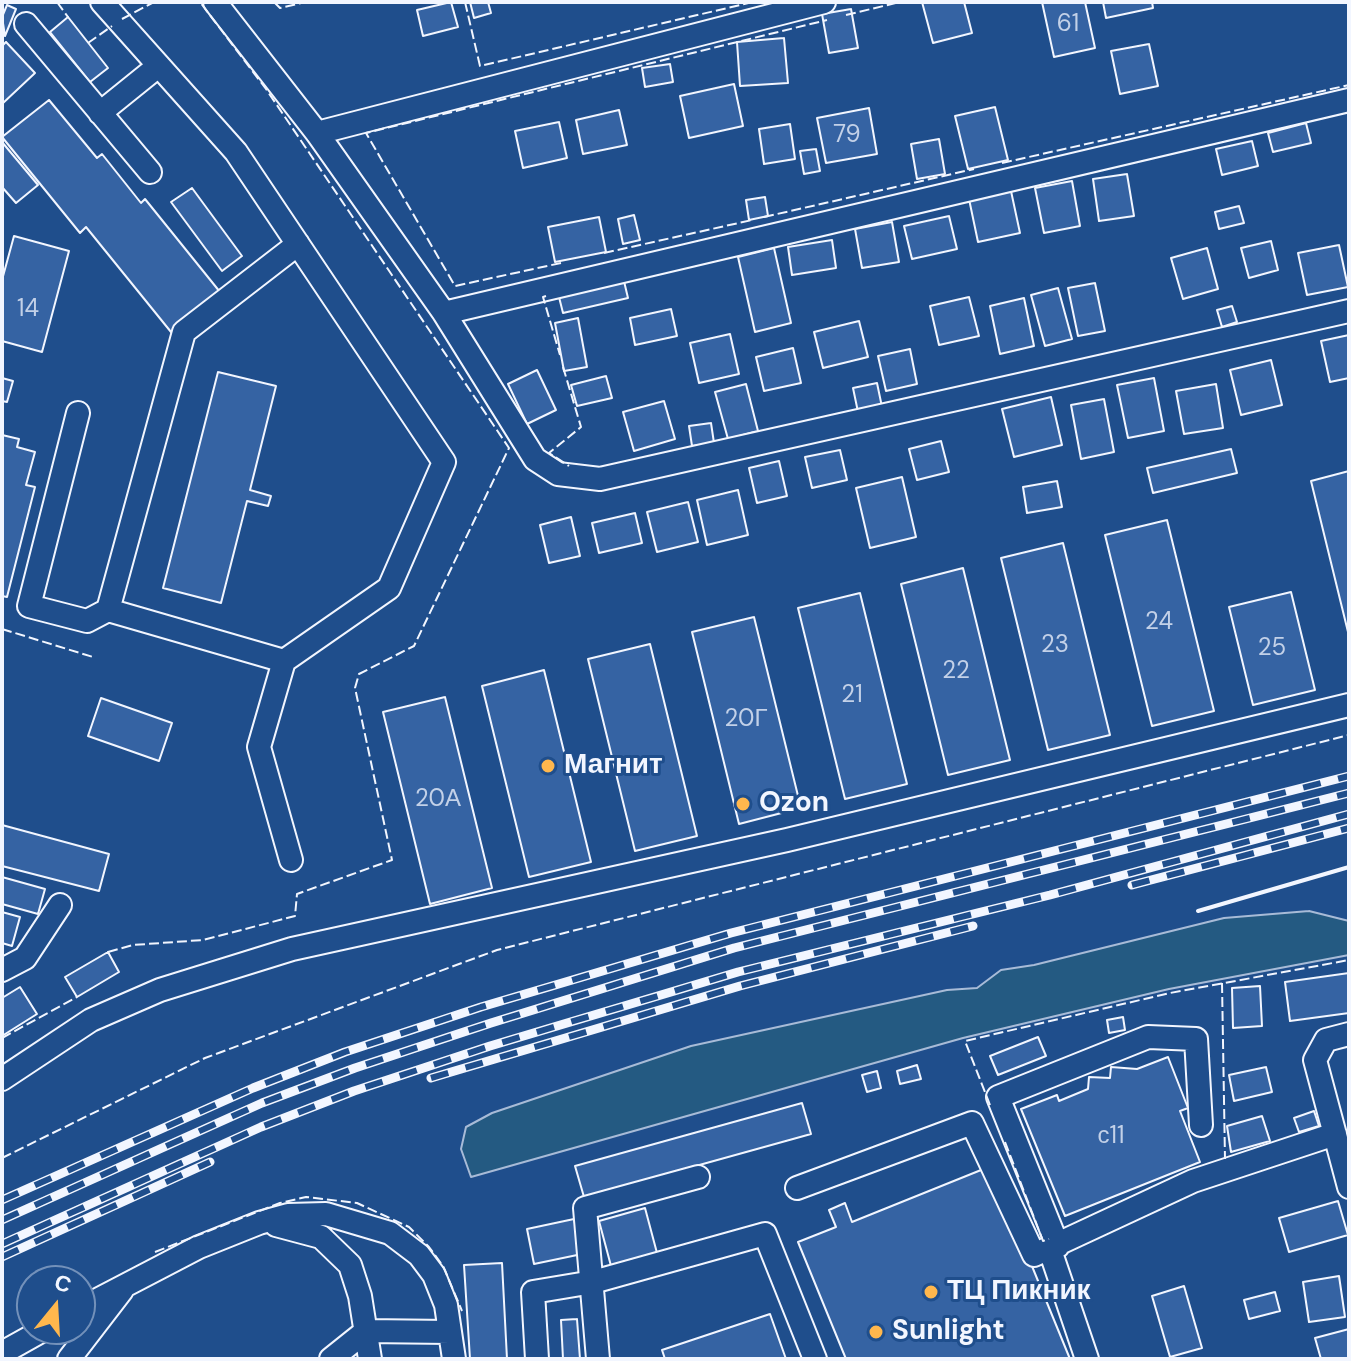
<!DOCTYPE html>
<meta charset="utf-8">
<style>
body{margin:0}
#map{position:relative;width:1351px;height:1361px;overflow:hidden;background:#1f4e8c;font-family:"DM Sans",sans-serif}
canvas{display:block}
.frame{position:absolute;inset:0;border:4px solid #f2f6ff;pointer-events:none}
.north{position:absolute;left:16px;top:1265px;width:80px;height:80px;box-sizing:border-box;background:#1f4e8c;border:2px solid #7391ba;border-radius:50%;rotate:18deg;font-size:22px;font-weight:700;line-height:32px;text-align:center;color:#f2f6ff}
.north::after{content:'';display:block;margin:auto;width:28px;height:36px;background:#ffb74d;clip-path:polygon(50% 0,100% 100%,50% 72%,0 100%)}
</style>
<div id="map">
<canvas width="1351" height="1361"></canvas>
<div class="frame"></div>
<div class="north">С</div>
</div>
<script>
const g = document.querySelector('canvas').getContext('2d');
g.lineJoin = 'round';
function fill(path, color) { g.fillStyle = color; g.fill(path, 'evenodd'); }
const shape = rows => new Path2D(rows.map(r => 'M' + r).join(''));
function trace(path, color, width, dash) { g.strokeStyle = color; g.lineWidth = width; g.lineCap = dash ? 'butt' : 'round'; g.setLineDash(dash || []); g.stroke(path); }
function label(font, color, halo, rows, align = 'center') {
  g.font = font + ' "DM Sans",sans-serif'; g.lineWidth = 6; g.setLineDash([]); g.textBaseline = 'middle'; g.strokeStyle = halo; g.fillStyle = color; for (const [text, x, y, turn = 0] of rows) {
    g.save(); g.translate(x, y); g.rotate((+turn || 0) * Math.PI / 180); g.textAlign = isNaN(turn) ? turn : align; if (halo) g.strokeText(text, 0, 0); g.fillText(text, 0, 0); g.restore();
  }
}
const green = shape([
 [1309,911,1349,921,1349,955,1169,989,963,1038,471,1177,461,1149,466,1127,492,1113,691,1046,947,990,977,988,1001,970,1034,965,1224,918,1309,911]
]);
const building = shape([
 [451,2,458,27,423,36,417,10,451,2],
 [470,2,488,2,491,13,474,18,470,2],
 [922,2,964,2,972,33,933,43,922,2],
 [1042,2,1085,2,1095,48,1054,57,1042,2],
 [1103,2,1152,2,1153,8,1106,18,1103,2],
 [7,5,16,9,5,36,2,17,7,5],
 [851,9,858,48,829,53,822,14,851,9],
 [68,17,108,68,90,82,50,32,68,17],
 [784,38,788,83,740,86,737,42,784,38],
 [6,42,35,73,2,104,2,46,6,42],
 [1149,44,1158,86,1120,94,1111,51,1149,44],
 [670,64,673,82,645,87,642,68,670,64],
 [734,84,743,126,689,138,680,96,734,84],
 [49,100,97,158,102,154,141,203,145,199,220,292,171,332,86,227,80,233,2,137,49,100],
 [995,107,1008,160,968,169,955,116,995,107],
 [869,108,877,154,826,163,817,118,869,108],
 [619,110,627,145,583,154,576,120,619,110],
 [559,122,567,158,523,168,515,131,559,122],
 [1306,123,1311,143,1273,152,1268,133,1306,123],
 [790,124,795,159,764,164,759,129,790,124],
 [939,139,945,174,917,179,911,144,939,139],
 [1252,141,1258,166,1222,175,1216,149,1252,141],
 [2,142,38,185,16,203,2,187,2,142],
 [816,149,820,171,804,174,800,151,816,149],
 [1127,174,1134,216,1099,221,1093,179,1127,174],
 [1072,181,1080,226,1044,233,1035,188,1072,181],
 [192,188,242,256,222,271,171,202,192,188],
 [1011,191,1020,233,978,242,969,199,1011,191],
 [765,197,768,216,749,220,746,200,765,197],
 [1239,206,1244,223,1219,229,1215,212,1239,206],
 [634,215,640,240,623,244,618,219,634,215],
 [949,216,957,249,912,259,904,226,949,216],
 [599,217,606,252,555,262,548,227,599,217],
 [892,222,899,262,862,268,855,229,892,222],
 [14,236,69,251,42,352,2,341,2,280,14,236],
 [832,240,836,268,792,275,788,247,832,240],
 [1271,241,1278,270,1249,278,1241,248,1271,241],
 [1339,245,1348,287,1307,295,1298,253,1339,245],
 [774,248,791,323,755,332,738,257,774,248],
 [1207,248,1218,289,1183,299,1171,258,1207,248],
 [623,277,628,298,563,313,558,293,623,277],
 [1095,283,1105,331,1078,336,1068,288,1095,283],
 [1058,288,1072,339,1045,346,1031,295,1058,288],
 [969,297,979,336,939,345,930,306,969,297],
 [1024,298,1034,346,1000,354,990,306,1024,298],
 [1232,306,1237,322,1222,327,1217,310,1232,306],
 [671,309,677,336,635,345,630,318,671,309],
 [578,318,587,367,564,371,555,323,578,318],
 [859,321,868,357,823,368,814,332,859,321],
 [730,334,739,374,699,383,690,343,730,334],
 [1349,335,1349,378,1330,382,1321,341,1349,335],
 [793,348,801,383,764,391,756,357,793,348],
 [910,349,917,384,886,391,878,356,910,349],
 [1271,360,1282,405,1241,415,1230,370,1271,360],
 [537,370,556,410,527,424,508,384,537,370],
 [218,372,276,386,250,490,271,496,268,506,247,501,221,603,163,588,218,372],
 [606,376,612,398,577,406,571,385,606,376],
 [2,378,13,381,7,402,2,401,2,378],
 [1154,378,1164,431,1128,438,1117,385,1154,378],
 [877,383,882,407,858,412,853,388,877,383],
 [746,384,758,431,728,439,715,392,746,384],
 [1216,384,1223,428,1184,434,1176,391,1216,384],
 [1051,397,1062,445,1014,457,1002,409,1051,397],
 [1104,399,1114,452,1081,459,1071,405,1104,399],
 [664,401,675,439,634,451,623,412,664,401],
 [711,423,714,443,692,446,689,426,711,423],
 [2,435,19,439,17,447,35,452,26,485,35,487,7,597,2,596,2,435],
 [941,441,949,472,917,480,909,449,941,441],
 [1231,449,1237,473,1153,493,1147,468,1231,449],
 [840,450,847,480,812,488,805,457,840,450],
 [779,461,787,496,757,503,749,468,779,461],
 [1349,471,1349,636,1311,481,1349,471],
 [902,477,916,537,870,548,856,488,902,477],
 [1057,481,1062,507,1027,513,1023,487,1057,481],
 [738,490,748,535,707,545,697,500,738,490],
 [688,502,698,542,657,552,647,512,688,502],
 [635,513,642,543,599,553,592,523,635,513],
 [571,517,580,556,549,563,540,525,571,517],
 [1167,520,1214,711,1152,726,1105,535,1167,520],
 [1063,543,1110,735,1048,750,1001,558,1063,543],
 [963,568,1010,760,948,775,901,584,963,568],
 [1291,592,1315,690,1253,705,1229,607,1291,592],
 [860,593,907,784,845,799,798,608,860,593],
 [754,617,801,808,739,824,692,632,754,617],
 [650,644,697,836,635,851,588,659,650,644],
 [544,670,591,862,529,877,482,686,544,670],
 [445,697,492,888,430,904,383,712,445,697],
 [101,698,172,723,159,761,88,736,101,698],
 [2,825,109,854,99,891,2,866,2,825],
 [2,877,45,889,38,914,2,904,2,877],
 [2,912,20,917,12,946,2,943,2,912],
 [108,952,119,972,77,997,65,977,108,952],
 [1349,973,1349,1013,1290,1021,1285,982,1349,973],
 [1260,986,1262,1026,1233,1028,1232,988,1260,986],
 [20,987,37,1014,2,1036,2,998,20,987],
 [1123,1017,1125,1030,1109,1033,1107,1020,1123,1017],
 [1038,1037,1046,1056,998,1075,990,1056,1038,1037],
 [1168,1057,1188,1108,1180,1111,1200,1162,1065,1216,1021,1109,1057,1095,1059,1101,1088,1089,1089,1077,1110,1078,1111,1067,1137,1069,1168,1057],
 [917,1065,921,1079,900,1084,897,1071,917,1065],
 [1266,1067,1272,1092,1234,1101,1229,1075,1266,1067],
 [877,1071,881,1088,867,1092,862,1075,877,1071],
 [802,1103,811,1134,584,1197,575,1166,802,1103],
 [1314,1111,1319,1126,1299,1132,1294,1118,1314,1111],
 [1262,1116,1270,1141,1231,1152,1227,1126,1262,1116],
 [991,1166,1070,1359,846,1359,798,1242,836,1227,829,1210,845,1203,852,1222,991,1166],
 [1338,1201,1348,1235,1289,1252,1279,1218,1338,1201],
 [645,1208,657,1253,611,1266,599,1221,645,1208],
 [574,1219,582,1254,534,1264,527,1229,574,1219],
 [502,1263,507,1359,470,1359,464,1265,502,1263],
 [1339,1276,1345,1317,1309,1322,1303,1282,1339,1276],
 [1184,1286,1202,1348,1170,1357,1152,1296,1184,1286],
 [1275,1292,1280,1311,1249,1319,1244,1300,1275,1292],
 [770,1314,786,1359,665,1359,662,1350,770,1314],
 [577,1319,580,1359,563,1359,561,1320,577,1319],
 [1349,1329,1349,1359,1321,1359,1315,1338,1349,1329]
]);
const minor = shape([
 [102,2,236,152,444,462,389,588,284,661,108,610],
 [215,2,317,133,444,313,535,459,558,474,600,479,1349,311],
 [26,24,150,172],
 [100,113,157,67],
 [317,133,824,2],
 [444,313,1349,100],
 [78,413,29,606,87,621,108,610,184,332,298,244],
 [284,661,259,747,291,860],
 [2,970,25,958,60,905],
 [1349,1034,1326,1040,1315,1060,1349,1187],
 [2,1079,91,1020,160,990,292,949,787,840,1349,705],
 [797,1188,972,1123,1034,1255,1193,1181,1335,1134],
 [276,1225,321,1237,350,1265,360,1296,370,1359],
 [1058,1246,998,1097,1148,1037,1196,1039,1201,1125],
 [1050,1250,1087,1359],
 [80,1309,199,1247,259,1223,288,1215,326,1214,390,1233,419,1255,434,1275,446,1305,454,1359],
 [2,1353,45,1329],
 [69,1359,122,1290],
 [331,1359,366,1331,450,1332],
 [537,1359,533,1292,593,1282,765,1234,815,1359],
 [598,1359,585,1208,698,1177]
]);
const rail = shape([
 [1132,885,1349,828],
 [431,1078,740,986,973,926],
 [2,1200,253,1088,345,1052,481,1007,731,933,1349,776],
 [2,1220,262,1103,355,1068,491,1023,734,948,1349,793],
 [2,1244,261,1127,354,1091,490,1046,738,972,1050,895,1349,814],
 [2,1257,210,1162]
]);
const fence = shape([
 [57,2,68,17],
 [274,2,280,8,306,2],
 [465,2,480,66,753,2],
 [846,15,900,2],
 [122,19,154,2],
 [88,43,112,26],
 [1002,163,1349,85],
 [764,217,974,169],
 [604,253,752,220],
 [561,263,455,286,366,133,827,20],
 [546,296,543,297,560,355],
 [563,367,581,427,549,453,569,466],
 [2,629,93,657],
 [108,952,133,945,203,940,295,916,297,894,392,860,355,688,359,674,414,646,509,448,266,89,200,2],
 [1222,983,1225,1159],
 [2,1038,77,997],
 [990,1105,965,1041,1170,993,1349,960],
 [1005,1142,1043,1241,1049,1239],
 [2,1158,205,1058,497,950,1349,735],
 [155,1252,280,1203,306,1197,357,1203,409,1227,429,1247,443,1266,462,1311]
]);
const wall = shape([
 [1198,911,1349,867]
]);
const markers = [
 [548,766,8,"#ffb74d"],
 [743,804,8,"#ffb74d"],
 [931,1292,8,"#ffb74d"],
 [876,1332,8,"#ffb74d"]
];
const numberNames = [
 ["61",1068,25],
 ["79",847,136],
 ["14",28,310],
 ["24",1159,623],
 ["23",1055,646],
 ["25",1272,649],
 ["22",956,672],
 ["21",852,696],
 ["20Г",746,720],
 ["20А",438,800],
 ["с11",1111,1137]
];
const poiNames = [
 ["Магнит",564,766],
 ["Ozon",759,804],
 ["ТЦ Пикник",947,1292],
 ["Sunlight",892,1332]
];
fill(green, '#245a82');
trace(green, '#a8bbd7', 2);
fill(building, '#3563a3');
trace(building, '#f2f6ff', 2);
trace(minor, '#f2f6ff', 26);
trace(minor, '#1f4e8c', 22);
trace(rail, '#f2f6ff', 9);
trace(rail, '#1f4e8c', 6, [18]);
trace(fence, '#f2f6ff', 2, [10, 4]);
trace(wall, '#f2f6ff', 4);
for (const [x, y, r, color] of markers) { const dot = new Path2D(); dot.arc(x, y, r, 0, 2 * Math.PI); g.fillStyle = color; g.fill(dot); trace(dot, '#1f4e8c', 3); }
label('24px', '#c3d1e8', null, numberNames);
label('bold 28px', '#f2f6ff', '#1f4e8c', poiNames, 'left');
</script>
